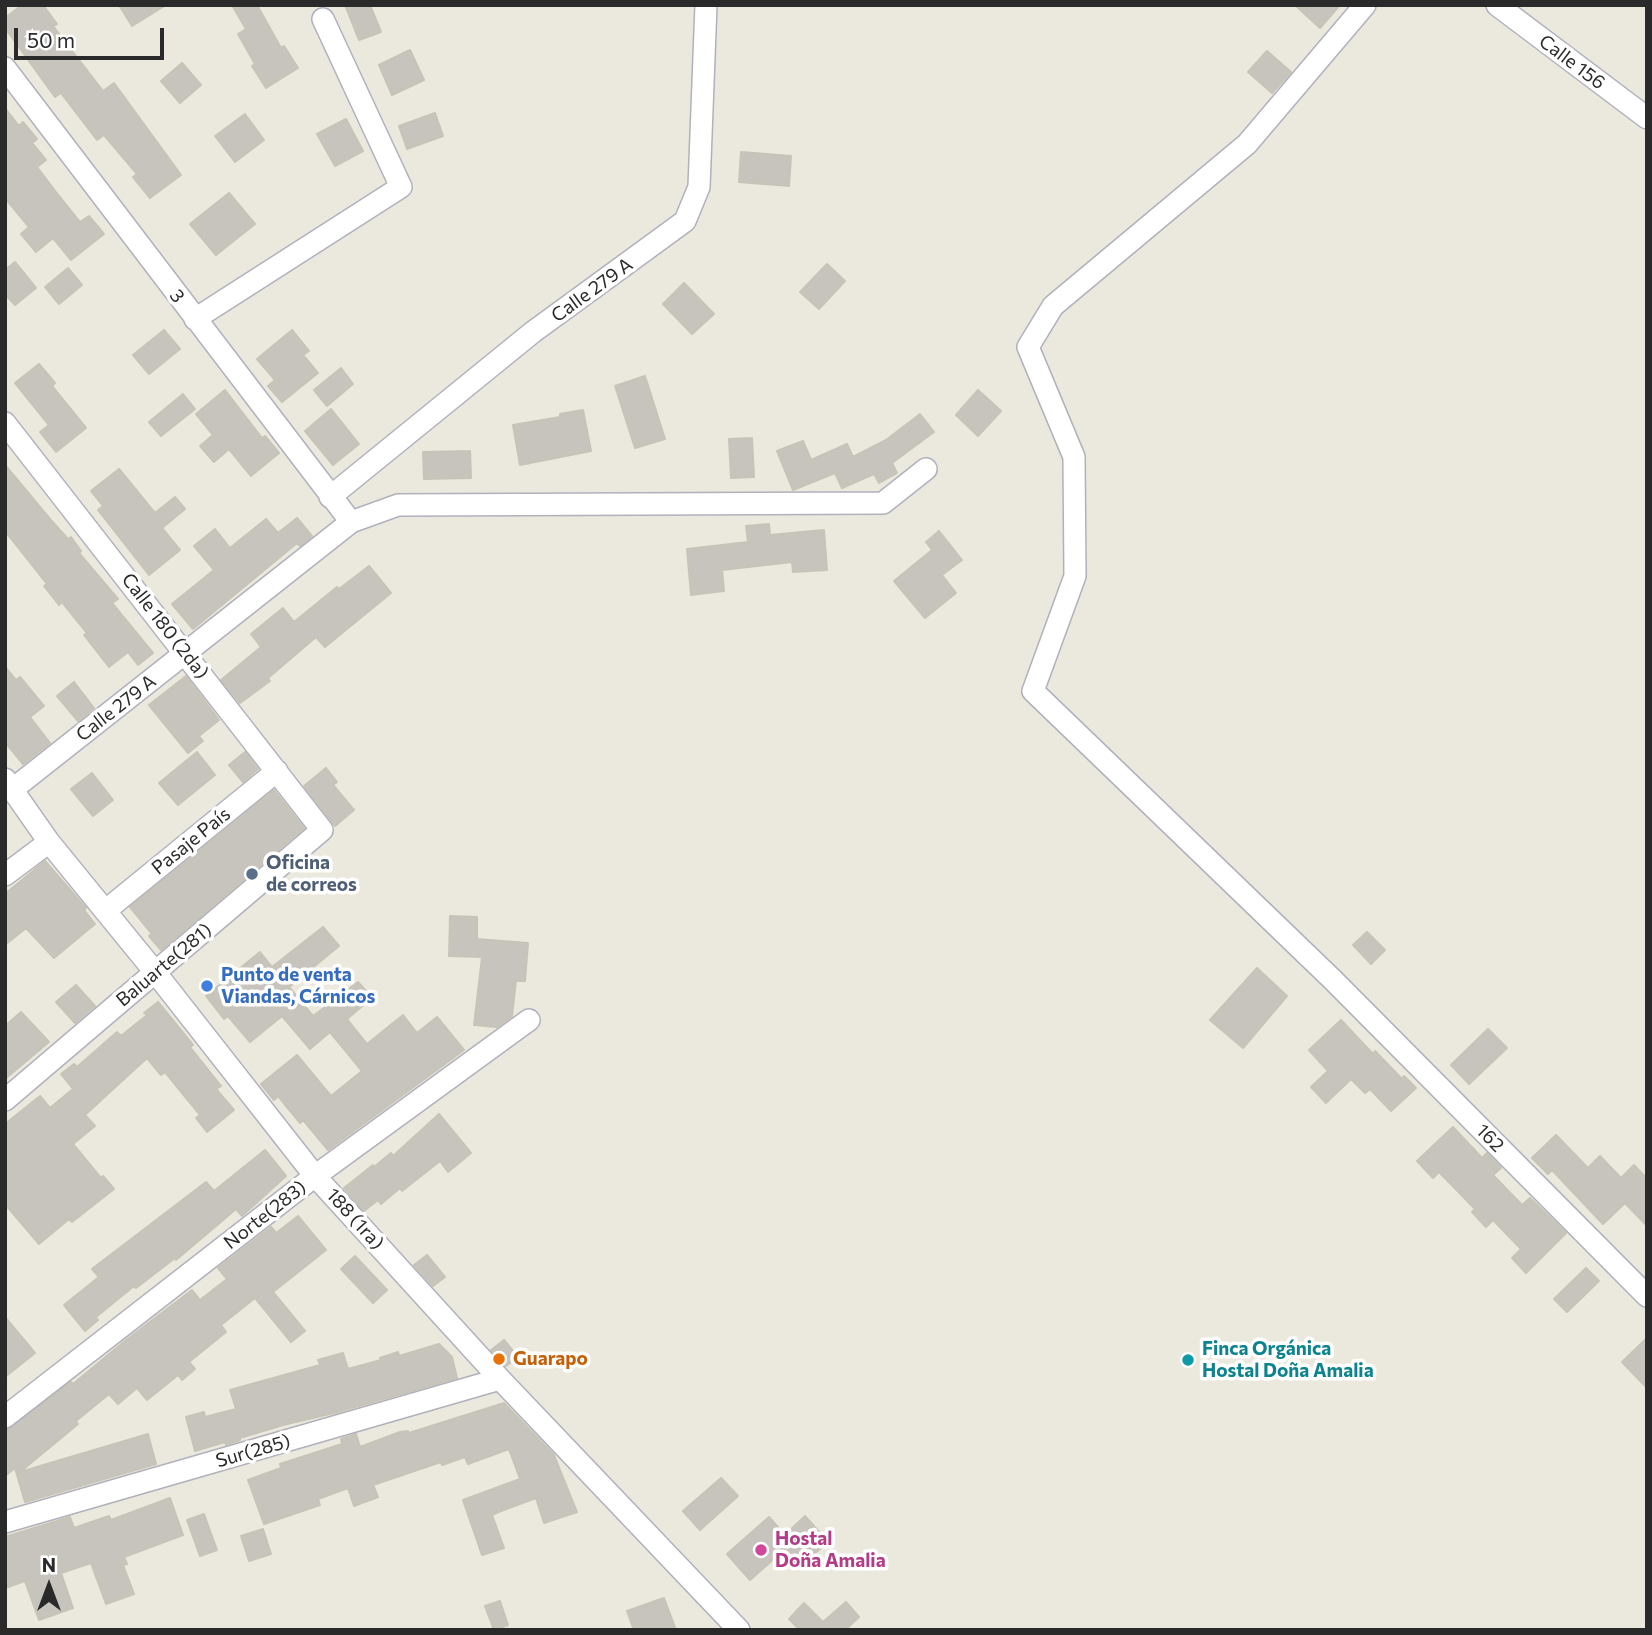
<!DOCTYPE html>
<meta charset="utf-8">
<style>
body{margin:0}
#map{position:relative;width:1652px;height:1635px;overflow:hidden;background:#ebe8de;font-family:Commissioner,sans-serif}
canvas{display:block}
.frame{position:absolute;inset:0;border:7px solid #2a2a2a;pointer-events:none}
.north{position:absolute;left:14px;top:1551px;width:70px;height:70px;-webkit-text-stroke:5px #fff;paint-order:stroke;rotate:0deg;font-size:19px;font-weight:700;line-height:28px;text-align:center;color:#2a2a2a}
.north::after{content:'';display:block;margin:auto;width:24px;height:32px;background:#2a2a2a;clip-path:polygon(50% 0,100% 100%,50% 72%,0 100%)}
.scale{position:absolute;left:14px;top:28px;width:150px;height:32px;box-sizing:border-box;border:4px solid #2a2a2a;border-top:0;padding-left:9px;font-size:21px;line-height:24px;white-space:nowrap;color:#2a2a2a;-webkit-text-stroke:5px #fff;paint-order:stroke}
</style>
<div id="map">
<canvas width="1652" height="1635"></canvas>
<div class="frame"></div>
<div class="north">N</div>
<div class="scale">50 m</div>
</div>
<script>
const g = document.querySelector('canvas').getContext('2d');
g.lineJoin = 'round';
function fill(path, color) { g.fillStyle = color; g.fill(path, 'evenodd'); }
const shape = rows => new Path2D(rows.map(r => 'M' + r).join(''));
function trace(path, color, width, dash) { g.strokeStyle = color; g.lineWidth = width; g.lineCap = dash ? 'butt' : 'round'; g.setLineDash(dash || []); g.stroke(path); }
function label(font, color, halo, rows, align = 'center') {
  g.font = font + ' Commissioner,sans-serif'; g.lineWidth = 7; g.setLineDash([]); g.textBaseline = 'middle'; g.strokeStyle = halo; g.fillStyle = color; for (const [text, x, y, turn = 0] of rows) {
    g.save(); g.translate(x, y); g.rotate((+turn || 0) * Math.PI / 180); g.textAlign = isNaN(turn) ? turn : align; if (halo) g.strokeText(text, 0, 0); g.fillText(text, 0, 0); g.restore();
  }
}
const building = shape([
 [22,5,43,5,57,24,53,26,103,91,114,83,181,175,150,198,133,177,137,174,104,135,97,140,61,93,55,97,5,28,5,18,22,5],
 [119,5,166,5,132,26,119,5],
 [232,5,257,5,281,48,284,46,298,68,266,88,252,66,255,64,238,34,246,29,232,5],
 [345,5,370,5,381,32,359,40,345,5],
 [1295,5,1340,5,1320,28,1295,5],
 [410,50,424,80,392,95,379,65,410,50],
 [1267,51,1291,72,1272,93,1248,72,1267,51],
 [182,63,201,85,180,103,161,81,182,63],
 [5,108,19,126,23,122,37,139,32,143,46,160,37,167,56,192,80,222,89,216,104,234,71,260,53,238,36,252,21,234,29,227,5,198,5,108],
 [435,113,443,136,407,149,399,126,435,113],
 [245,114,264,140,235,162,215,136,245,114],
 [346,119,363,151,335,166,317,134,346,119],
 [741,152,791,156,789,186,739,182,741,152],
 [229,193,255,224,216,255,190,224,229,193],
 [15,262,36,288,15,305,5,294,5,270,15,262],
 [827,264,845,281,819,309,800,292,827,264],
 [68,268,82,285,59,304,45,287,68,268],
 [684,283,714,314,692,334,663,304,684,283],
 [164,330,180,349,149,374,133,355,164,330],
 [292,330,309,351,303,355,318,373,282,402,268,386,275,380,257,359,292,330],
 [39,364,55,383,52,386,86,428,56,452,40,432,49,425,15,383,39,364],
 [341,368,353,384,327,406,314,390,341,368],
 [645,376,665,439,635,448,615,386,645,376],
 [225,390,262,438,265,436,279,453,251,476,229,449,214,462,200,446,213,435,196,414,225,390],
 [978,390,1001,411,978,436,956,415,978,390],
 [183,394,195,409,161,436,149,422,183,394],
 [331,409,359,444,333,465,305,431,331,409],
 [583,410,591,451,520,465,513,425,560,417,560,414,583,410],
 [920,414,934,432,892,463,897,473,879,483,874,474,842,488,835,473,793,490,777,451,803,441,811,460,847,444,853,457,886,440,920,414],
 [752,438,754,477,731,478,729,439,752,438],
 [470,451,471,478,424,479,423,452,470,451],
 [5,465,50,519,68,539,71,537,81,551,79,553,118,599,112,603,153,653,138,665,128,652,109,667,84,635,87,633,62,602,59,605,44,586,47,584,5,531,5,465],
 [119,469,155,513,175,497,185,509,162,528,180,550,149,575,98,510,103,506,91,491,119,469],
 [297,518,312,536,300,546,297,543,193,629,172,604,214,570,194,546,215,529,230,548,266,519,278,533,297,518],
 [769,524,770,535,824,530,827,570,793,572,792,562,722,570,724,591,691,595,687,549,748,542,746,526,769,524],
 [939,531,962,560,942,575,956,593,925,618,894,581,932,550,926,542,939,531],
 [369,566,391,593,325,647,316,637,268,678,270,681,240,703,221,680,261,647,251,634,283,608,294,622,337,587,339,589,369,566],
 [5,667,16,680,20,677,44,706,30,717,50,743,23,764,5,742,5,667],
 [186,676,219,720,199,736,203,741,188,753,149,705,186,676],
 [74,682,94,708,78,721,57,696,74,682],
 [197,752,215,775,178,805,159,783,197,752],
 [245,752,258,769,243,782,229,765,245,752],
 [326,768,337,782,333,785,354,810,335,826,304,786,326,768],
 [92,773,113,800,93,816,71,789,92,773],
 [274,790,304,828,161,950,149,936,152,934,130,907,274,790],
 [45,861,86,908,84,910,95,924,54,958,26,928,5,945,5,894,45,861],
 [450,916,477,917,477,939,528,943,525,981,516,981,512,1016,497,1027,474,1025,482,957,449,956,450,916],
 [323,927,339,946,289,987,313,1016,358,982,372,998,347,1019,367,1044,403,1015,417,1033,437,1017,464,1050,328,1150,303,1120,300,1123,278,1096,274,1100,261,1084,297,1055,331,1096,362,1071,330,1032,310,1049,282,1016,250,1042,228,1016,224,1019,206,996,260,952,272,967,323,927],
 [1367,932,1385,950,1371,964,1353,945,1367,932],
 [1257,968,1287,996,1243,1048,1210,1020,1257,968],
 [76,985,95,1006,75,1023,56,1002,76,985],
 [158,1002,193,1045,190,1047,221,1086,216,1089,234,1110,207,1132,196,1118,200,1115,165,1072,161,1075,147,1058,85,1115,95,1126,73,1144,101,1178,103,1176,114,1189,72,1222,69,1219,39,1244,5,1204,5,1124,40,1096,50,1108,73,1089,61,1074,74,1064,77,1067,117,1032,121,1036,147,1015,144,1013,158,1002],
 [21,1012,49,1042,5,1079,5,1026,21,1012],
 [1341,1020,1373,1054,1375,1051,1402,1079,1404,1076,1416,1088,1391,1111,1370,1089,1365,1093,1351,1079,1326,1103,1311,1087,1328,1071,1309,1050,1341,1020],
 [1488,1029,1507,1048,1469,1084,1451,1065,1488,1029],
 [439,1114,471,1153,448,1172,440,1161,402,1191,400,1188,381,1204,378,1200,364,1211,344,1188,373,1165,374,1167,391,1153,393,1156,439,1114],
 [1453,1127,1482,1158,1487,1153,1501,1168,1493,1175,1522,1205,1530,1198,1566,1233,1526,1273,1512,1258,1521,1249,1493,1220,1486,1227,1472,1212,1475,1209,1439,1172,1433,1178,1417,1161,1453,1127],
 [1556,1135,1588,1168,1600,1156,1621,1178,1634,1165,1647,1179,1647,1226,1625,1203,1603,1224,1552,1170,1548,1174,1532,1158,1556,1135],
 [265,1150,286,1176,242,1216,236,1209,176,1260,175,1258,136,1288,134,1286,96,1317,98,1320,85,1331,64,1305,99,1277,92,1269,206,1182,214,1191,265,1150],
 [298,1216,326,1250,273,1292,305,1331,291,1342,255,1298,221,1325,226,1332,189,1362,195,1369,182,1380,178,1375,147,1400,137,1388,118,1404,109,1394,76,1421,78,1424,20,1472,148,1434,156,1464,25,1502,15,1468,5,1476,5,1431,71,1382,73,1384,126,1340,192,1290,200,1300,227,1279,218,1268,271,1227,276,1233,298,1216],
 [427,1255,445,1277,433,1286,414,1265,427,1255],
 [355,1256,387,1290,373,1303,341,1269,355,1256],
 [1586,1268,1599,1281,1567,1312,1554,1299,1586,1268],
 [5,1317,35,1353,5,1377,5,1317],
 [1647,1338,1647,1388,1622,1362,1647,1338],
 [504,1340,518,1357,506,1366,491,1350,504,1340],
 [439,1344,452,1357,457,1378,334,1413,283,1425,240,1438,240,1440,226,1445,225,1442,195,1451,186,1417,204,1412,205,1417,236,1409,230,1390,320,1365,318,1360,343,1353,348,1369,381,1360,380,1358,398,1352,399,1356,439,1344],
 [504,1403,554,1455,577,1512,544,1523,536,1498,501,1511,492,1515,504,1548,482,1555,463,1500,520,1479,509,1449,468,1464,465,1457,442,1465,441,1462,373,1485,378,1497,354,1506,348,1488,318,1499,320,1505,264,1524,248,1480,281,1468,280,1464,342,1444,341,1439,356,1434,360,1447,400,1432,408,1431,409,1433,504,1403],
 [721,1478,738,1496,700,1530,683,1511,721,1478],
 [170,1498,183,1535,124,1557,127,1564,123,1565,134,1594,106,1604,91,1563,61,1573,73,1608,39,1620,25,1581,5,1588,5,1537,70,1517,74,1528,109,1516,111,1520,170,1498],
 [204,1514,217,1550,200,1556,187,1520,204,1514],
 [805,1516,828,1542,799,1567,784,1550,750,1580,727,1554,769,1517,785,1535,805,1516],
 [263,1529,271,1554,249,1561,241,1536,263,1529],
 [664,1598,676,1630,634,1630,627,1611,664,1598],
 [500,1601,508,1625,494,1630,485,1606,500,1601],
 [846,1602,859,1617,845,1630,800,1630,789,1619,804,1603,823,1622,846,1602]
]);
const minor = shape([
 [1365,5,1247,144,1053,306,1028,347,1074,457,1075,576,1033,691,1333,980,1647,1296],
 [1497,5,1647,118],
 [5,68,351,522],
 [195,319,401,187,323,19],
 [5,423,322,830,5,1100],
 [330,497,533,332,685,221,699,187,706,5],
 [5,779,49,842,155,972,315,1176,500,1379,739,1630],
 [13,789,351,522,398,505,883,503,926,469],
 [5,875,49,842],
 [105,911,277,771],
 [5,1417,315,1176,529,1020],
 [5,1522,500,1379]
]);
const markers = [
 [252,874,7,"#5c6f8a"],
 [207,986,7,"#3f7fe0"],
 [499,1359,7,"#e8710a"],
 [1188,1360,7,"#0f9aa8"],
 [761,1550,7,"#d1479c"]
];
const streetNames = [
 ["Calle 156",1572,62,37],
 ["Calle 279 A",592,290,-36],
 ["3",177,296,53],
 ["Calle 180 (2da)",165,626,52],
 ["Calle 279 A",116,708,-38],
 ["Pasaje País",191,841,-39],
 ["Baluarte(281)",164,965,-40],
 ["162",1490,1138,45],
 ["Norte(283)",265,1215,-38],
 ["188 (1ra)",355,1219,48],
 ["Sur(285)",253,1451,-16]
];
const serviceNames = [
 ["Oficina",266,863],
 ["de correos",266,885]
];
const shopNames = [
 ["Punto de venta",221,975],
 ["Viandas, Cárnicos",221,997]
];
const cultureNames = [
 ["Finca Orgánica",1202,1349],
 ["Hostal Doña Amalia",1202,1371]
];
const foodNames = [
 ["Guarapo",513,1359]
];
const hotelNames = [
 ["Hostal",775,1539],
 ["Doña Amalia",775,1561]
];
fill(building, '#c7c4bd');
trace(building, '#c7c4b7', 2);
trace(minor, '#b1b1bd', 24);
trace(minor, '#fff', 21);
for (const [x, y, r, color] of markers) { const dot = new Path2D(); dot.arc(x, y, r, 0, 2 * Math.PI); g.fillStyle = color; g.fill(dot); trace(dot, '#fff', 2.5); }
label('19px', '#2a2a2a', '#fff', streetNames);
label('bold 19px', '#4e5e75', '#fff', serviceNames, 'left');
label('bold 19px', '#366cbe', '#fff', shopNames, 'left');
label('bold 19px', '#0d838f', '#fff', cultureNames, 'left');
label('bold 19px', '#c56008', '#fff', foodNames, 'left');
label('bold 19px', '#b23c85', '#fff', hotelNames, 'left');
</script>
